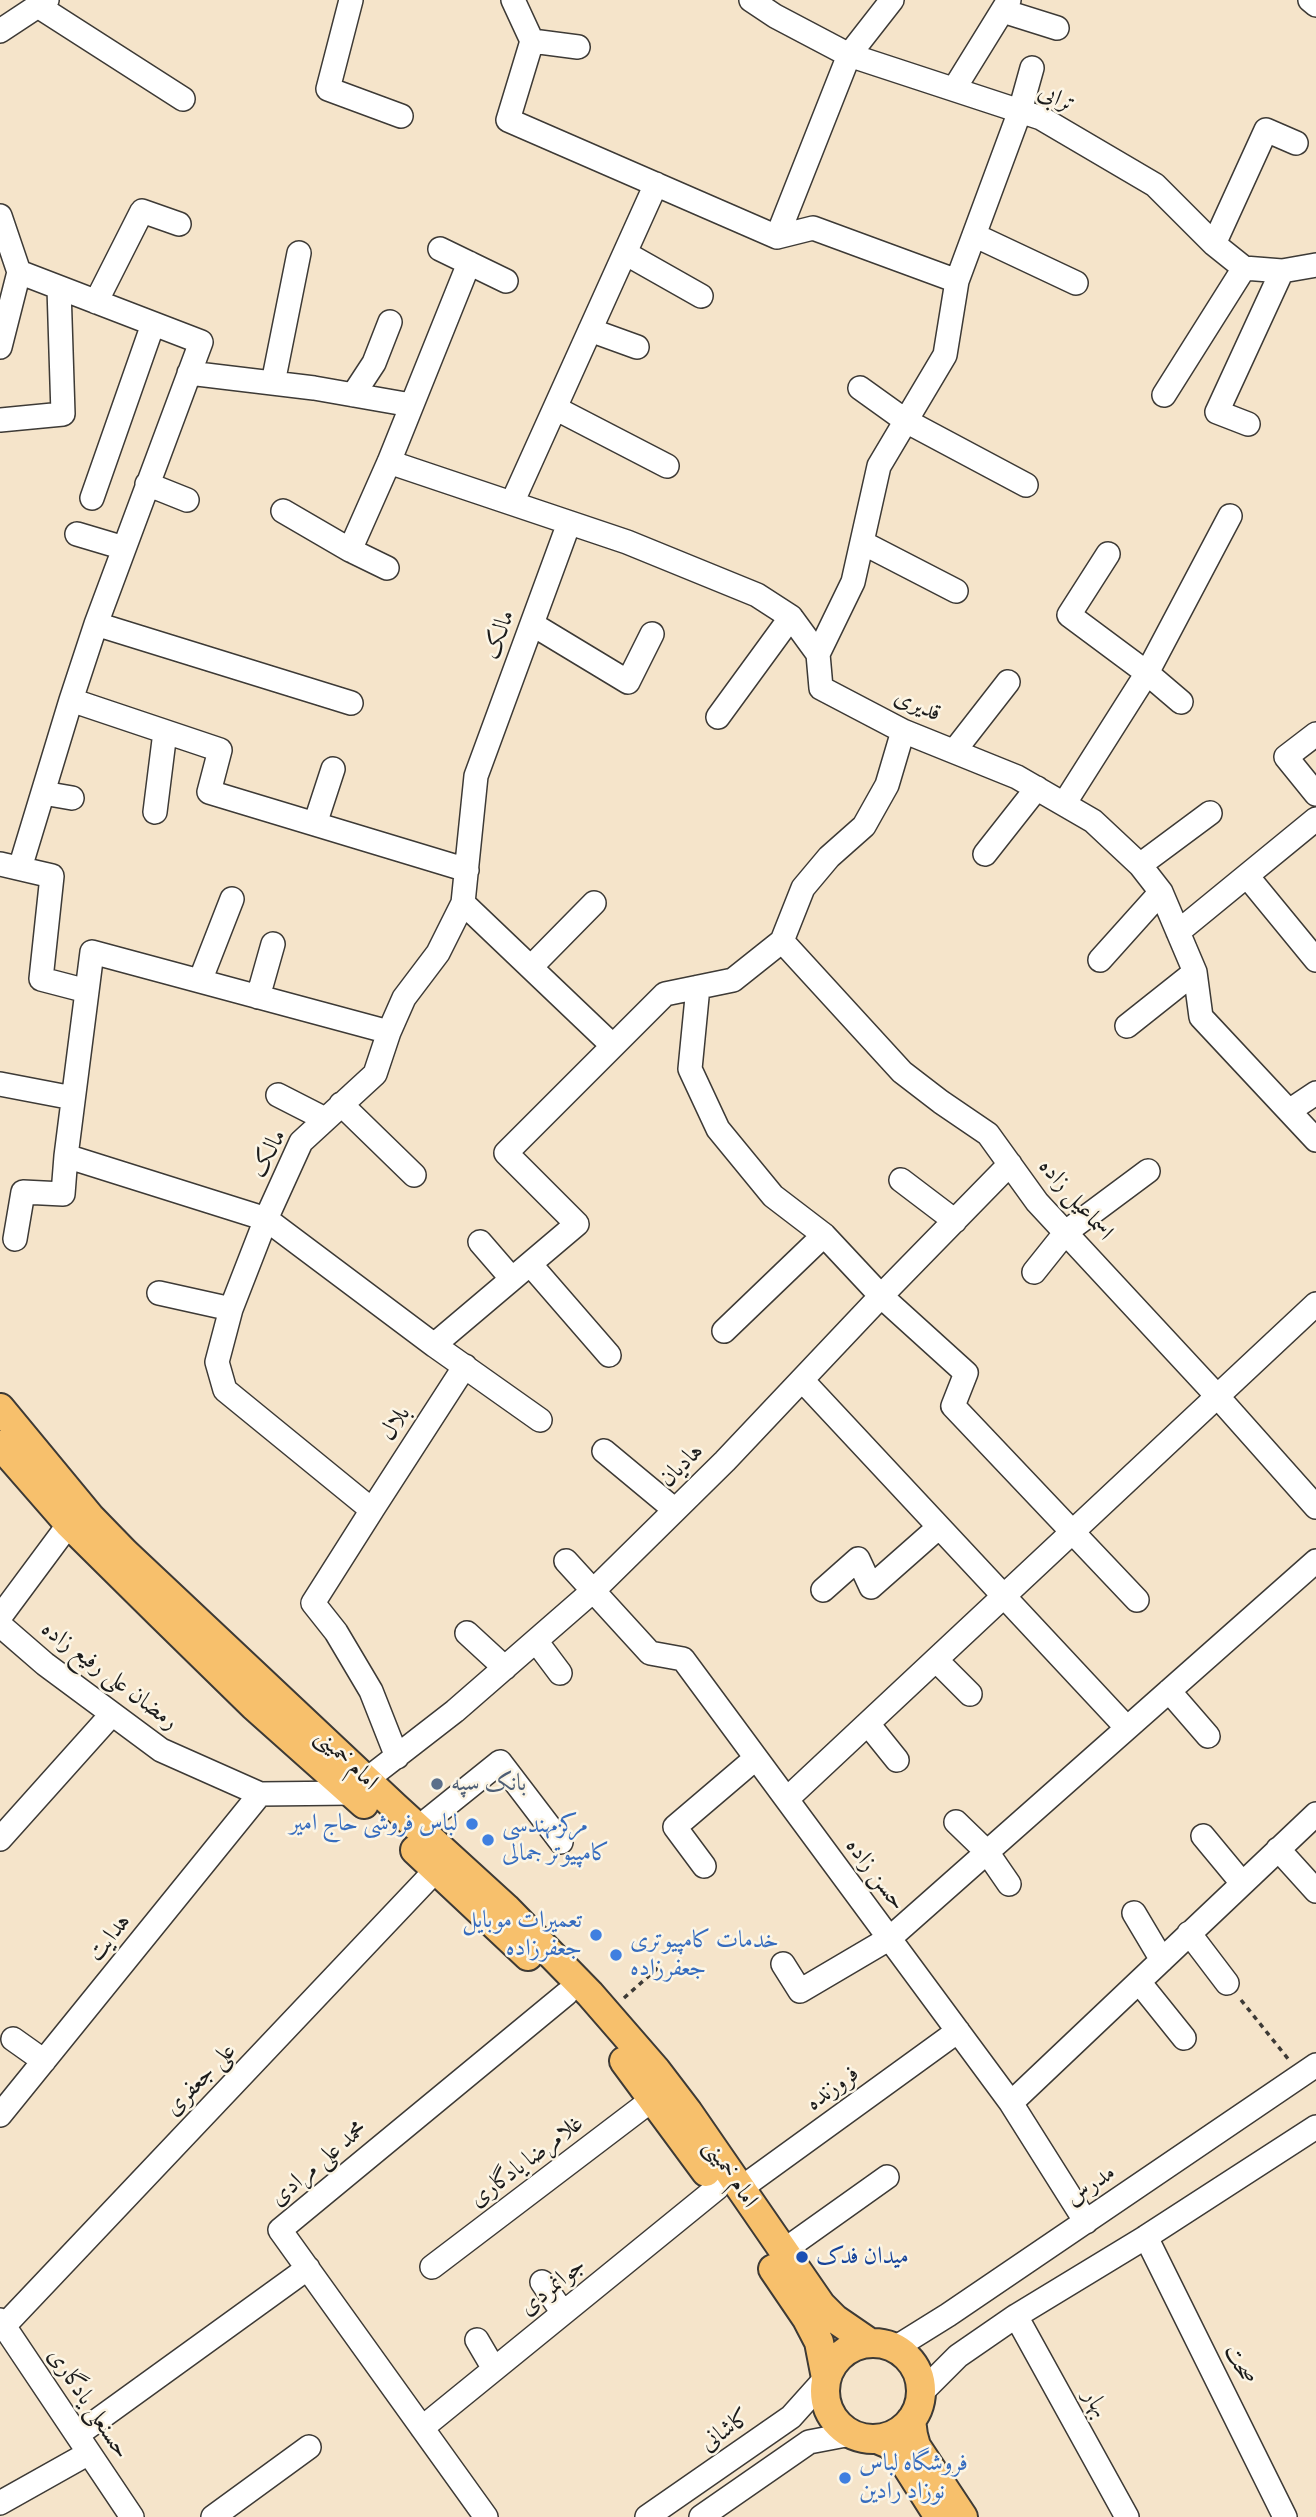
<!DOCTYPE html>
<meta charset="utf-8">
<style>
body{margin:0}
canvas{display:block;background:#f5e4ca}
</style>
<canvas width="1316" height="2517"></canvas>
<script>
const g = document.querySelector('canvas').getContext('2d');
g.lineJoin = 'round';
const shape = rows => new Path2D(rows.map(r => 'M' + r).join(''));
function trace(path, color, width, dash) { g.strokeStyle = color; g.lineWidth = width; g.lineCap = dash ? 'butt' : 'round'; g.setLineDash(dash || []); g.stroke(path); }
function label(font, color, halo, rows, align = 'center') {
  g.font = font + ' "Libre Bodoni",Amiri,serif'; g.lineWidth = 5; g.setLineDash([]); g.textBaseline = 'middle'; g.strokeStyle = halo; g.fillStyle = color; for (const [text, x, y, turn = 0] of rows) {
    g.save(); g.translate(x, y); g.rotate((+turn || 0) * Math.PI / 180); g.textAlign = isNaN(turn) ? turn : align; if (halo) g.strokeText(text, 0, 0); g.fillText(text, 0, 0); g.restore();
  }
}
const path = shape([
 [624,1998,659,1967],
 [1241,2000,1289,2060]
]);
const minor = shape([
 [351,0,328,89,401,116],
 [513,0,532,41,508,120,777,237,813,228,957,281],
 [751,0,775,16,849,55,1041,118,1155,185,1214,244,1244,268,1282,271,1316,265],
 [1310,0,1316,5],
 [38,6,183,99],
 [1003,11,1057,28],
 [0,31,47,0],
 [532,41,578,47],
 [954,89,1009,0],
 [0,216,19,272,0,347],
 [974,235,1076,283],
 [777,237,849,55,892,0],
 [1214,244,1266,130,1296,143],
 [440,249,506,281],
 [625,253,701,296],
 [19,272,201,342,96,624,71,700],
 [96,302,142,211,179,224],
 [590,330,637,347],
 [189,373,314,388,411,405],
 [273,383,299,253],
 [860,388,906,421,1026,485],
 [353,395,374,363,390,322],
 [1164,395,1244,268],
 [555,408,667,466],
 [0,420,63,414,59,288],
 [1248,424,1217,412,1282,271],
 [389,462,627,542,757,595,791,617,818,654,821,688,903,731,1017,777,1093,821,1140,865,1161,892,1195,972,1201,1017,1316,1140],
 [147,484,187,500],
 [92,498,153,324],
 [512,503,656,184],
 [283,511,350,550],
 [77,534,124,548],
 [863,543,956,591],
 [1108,554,1069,615,1147,673,1181,702],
 [387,568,350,550,389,462,469,263],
 [96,624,351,703],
 [532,624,628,682,652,634],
 [818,654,853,582,879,466,945,355,957,281,1020,111,1032,68],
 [718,717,791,617],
 [1316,734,1286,757,1316,794],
 [955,750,1008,682],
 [43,793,72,798],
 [1064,804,1147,673,1230,516],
 [155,812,165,732],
 [315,824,333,769],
 [985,854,1037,788],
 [0,864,52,876,41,979,87,991],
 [1140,865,1210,813],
 [20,868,71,700,220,750,209,792,467,870],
 [1247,876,1316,960],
 [463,903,613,1046],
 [1178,932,1316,819],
 [782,941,902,1072,941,1102,988,1134,1037,1202,1218,1397,1316,1507],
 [1100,960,1161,892],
 [531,967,594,903],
 [200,981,232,899],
 [698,987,690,1069,718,1129,773,1196,824,1235,881,1296,966,1373,953,1406,1137,1600],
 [258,997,273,944],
 [1127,1026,1195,972],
 [389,1032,92,952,66,1156,266,1219,434,1345,540,1420],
 [0,1084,73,1098],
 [278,1095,325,1119],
 [341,1104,414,1175],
 [1289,1111,1316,1093],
 [901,1180,955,1221],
 [15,1239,23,1192,63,1194,66,1156],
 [480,1242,512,1279],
 [530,1264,609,1355],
 [1034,1272,1066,1232,1148,1171],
 [159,1293,231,1309],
 [724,1331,824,1235],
 [434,1345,577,1224,506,1153,665,994,733,980,782,941,803,888,829,857,864,826,887,785,903,731],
 [802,1380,1127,1728],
 [604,1451,675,1510],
 [372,1510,465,1366],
 [566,1561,650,1653,683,1659,1011,2103,1086,2222],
 [823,1590,858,1559,871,1587,939,1527],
 [0,1617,69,1524],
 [0,1625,45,1664,161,1750,260,1794,353,1793],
 [467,1633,505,1668],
 [536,1641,560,1673],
 [936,1660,970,1694],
 [1169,1691,1208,1736],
 [868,1724,897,1760],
 [397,1757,371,1691,336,1632,313,1603,372,1510,225,1390,217,1362,231,1309,266,1219,301,1142,375,1074,389,1032,404,998,438,953,463,903,476,776,569,523],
 [366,1780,455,1711,594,1590,725,1461,881,1296,1010,1164],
 [787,1799,1316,1304],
 [956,1822,987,1852,1009,1884],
 [418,1828,500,1762,561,1842],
 [1203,1836,1242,1883],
 [0,1839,112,1714],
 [1278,1849,1316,1891],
 [704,1866,675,1827,756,1758],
 [1134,1913,1162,1960],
 [1189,1933,1227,1983],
 [783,1964,800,1991,890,1938,1316,1561],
 [1139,1982,1184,2038],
 [13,2039,44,2061],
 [1011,2103,1316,1814],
 [0,2115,260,1794],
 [740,2189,958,2031],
 [1146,2237,1285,2517],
 [783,2251,887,2177],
 [432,2267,653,2099],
 [542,2282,563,2313],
 [1016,2316,1127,2517],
 [0,2320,132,2517],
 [4,2326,436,1870],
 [477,2340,494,2369],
 [895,2348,948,2315,1316,2065],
 [921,2393,958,2356,1016,2316,1146,2237,1316,2127],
 [422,2428,717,2188],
 [77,2435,308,2268],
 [0,2503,89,2453],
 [213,2517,309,2447],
 [486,2517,280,2230,566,1994],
 [647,2517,791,2417,826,2378],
 [701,2517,809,2442,851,2434]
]);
const major = shape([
 [0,1408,90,1517,125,1553,394,1806,506,1908,590,1994,656,2070,688,2112,821,2305,835,2319,870,2343],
 [0,1445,69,1524,159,1613,254,1706,364,1804],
 [415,1850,528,1956],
 [624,2061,706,2172],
 [773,2269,807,2319,819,2342,826,2378],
 '825 2391a48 48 0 1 1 96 0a48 48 0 1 1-96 0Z',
 [911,2420,913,2435,916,2446,963,2517],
 [877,2439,891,2445,904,2462,939,2517]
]);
const markers = [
 [437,1784,7,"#5c6f8a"],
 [472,1824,7,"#3f7fe0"],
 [488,1840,7,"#3f7fe0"],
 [596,1935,7,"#3f7fe0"],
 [616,1955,7,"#3f7fe0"],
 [802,2257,7,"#1a4fb4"],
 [845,2478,7,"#3f7fe0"]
];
const streetNames = [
 ["ترابی",1056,99,26],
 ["مالک",500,635,-70],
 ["قدیری",917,706,24],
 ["مالک",269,1154,-62],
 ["اسماعیل زاده",1075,1200,49],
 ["بلال",396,1424,-57],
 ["هادیان",682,1466,-45],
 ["رمضان علی رفیع زاده",109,1676,37],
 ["امام خمینی",346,1760,44],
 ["حسن زاده",875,1875,53],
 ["هدایت",110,1938,-51],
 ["علی جعفری",201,2080,-46],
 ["فروزنده",833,2089,-36],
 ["غلامرضا یادگاری",527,2162,-37],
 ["محمد علی مرادی",319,2164,-40],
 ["امام خمینی",730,2174,56],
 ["مدرس",1091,2186,-34],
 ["جوانمردی",553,2287,-39],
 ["صحت",1239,2365,64],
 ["حسنعلی یادگاری",88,2404,56],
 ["بهار",1095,2404,61],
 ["کاشانی",726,2431,-35]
];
const serviceNames = [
 ["بانک سپه",451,1784]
];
const shopNames = [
 ["لباس فروشی حاج امیر",458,1824,"right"],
 ["مرکزمهندسی",502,1826],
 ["کامپیوتر جمالی",502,1854],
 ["تعمیرات موبایل",582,1921,"right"],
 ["جعفرزاده",582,1949,"right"],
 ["خدمات کامپیوتری",630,1941],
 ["جعفرزاده",630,1969],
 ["فروشگاه لباس",859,2464],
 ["نوزاد رادین",859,2492]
];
const transitNames = [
 ["میدان فدک",816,2257]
];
trace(minor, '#3d3a36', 26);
trace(major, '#3d3a36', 32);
trace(path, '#3d3a36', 3.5, [5, 5]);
trace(minor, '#fff', 23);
trace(major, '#f7c06c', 28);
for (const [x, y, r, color] of markers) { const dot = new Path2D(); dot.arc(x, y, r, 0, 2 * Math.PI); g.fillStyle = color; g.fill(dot); trace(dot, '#fcf5e5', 2.5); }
label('24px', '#1c1c1c', '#fcf5e5', streetNames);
label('24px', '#4e5e75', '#fcf5e5', serviceNames, 'left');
label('24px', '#366cbe', '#fcf5e5', shopNames, 'left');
label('24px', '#164399', '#fcf5e5', transitNames, 'left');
</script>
